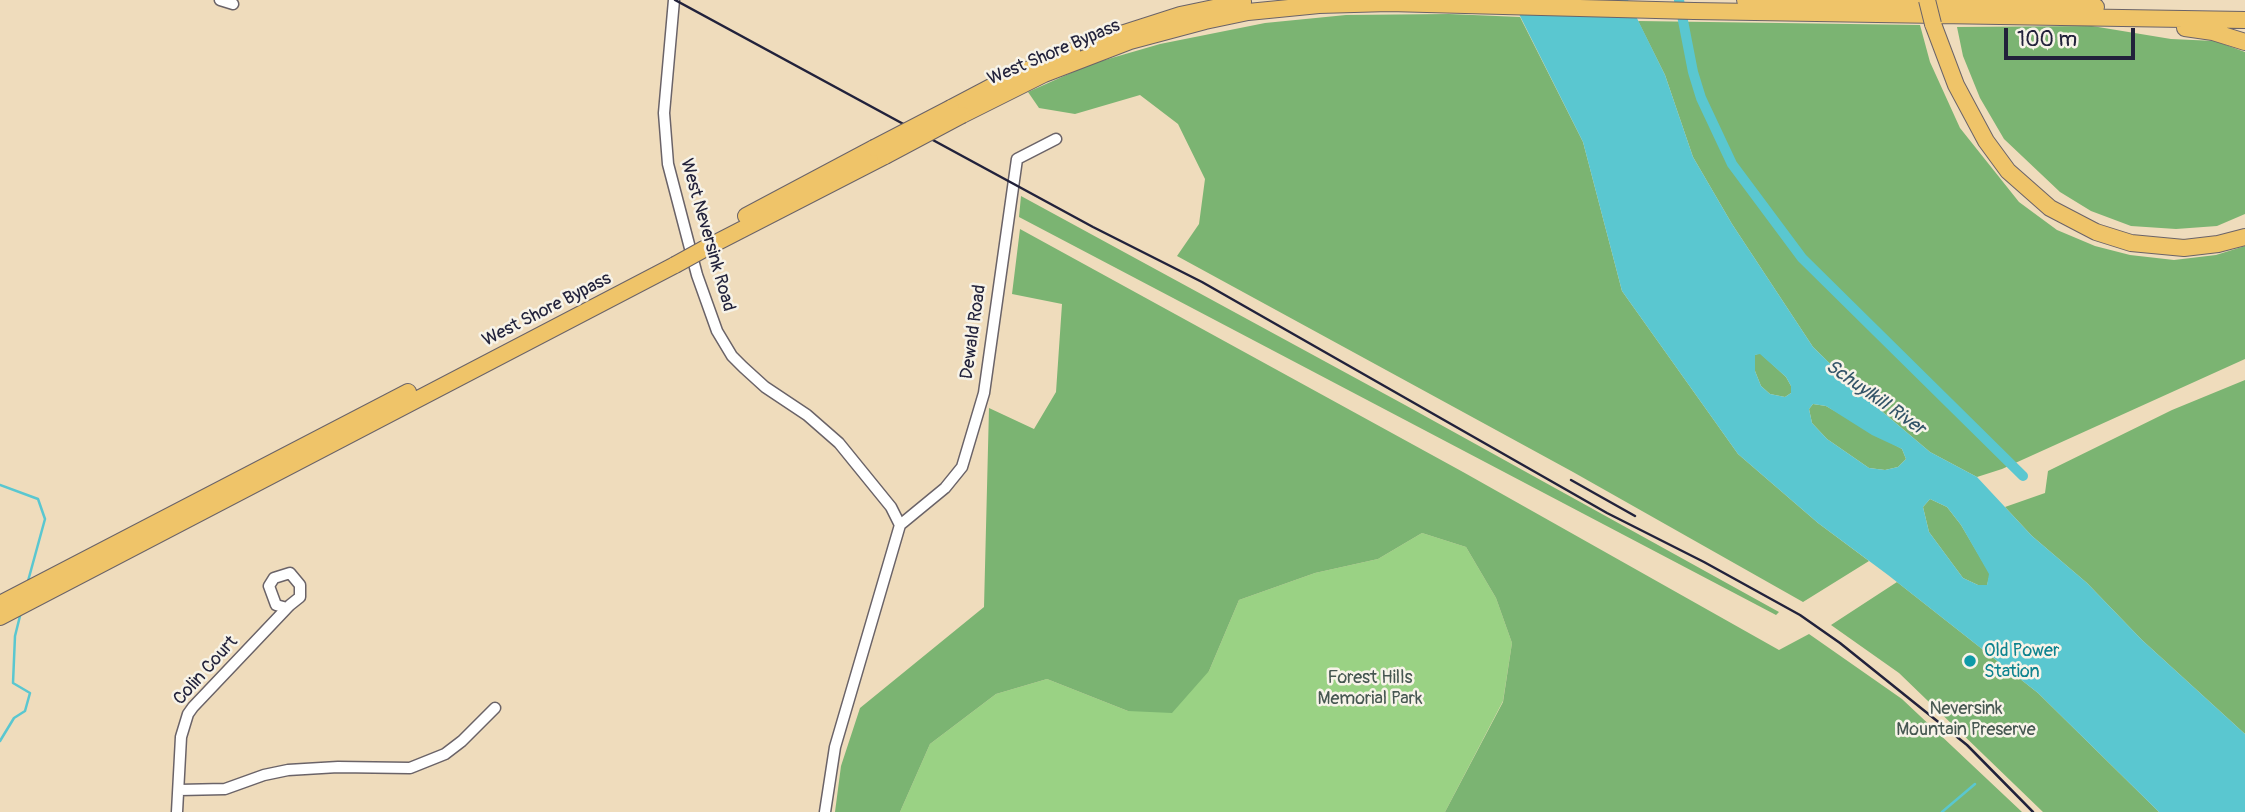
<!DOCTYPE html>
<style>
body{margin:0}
#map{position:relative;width:2245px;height:812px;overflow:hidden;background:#efdcbc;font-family:Pangolin,sans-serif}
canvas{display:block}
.scale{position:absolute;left:2004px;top:28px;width:131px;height:32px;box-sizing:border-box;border:4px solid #22223b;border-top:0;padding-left:9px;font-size:21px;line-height:24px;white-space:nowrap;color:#22223b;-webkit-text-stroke:5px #f7f3e8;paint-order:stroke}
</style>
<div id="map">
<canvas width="2245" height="812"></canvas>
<div class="scale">100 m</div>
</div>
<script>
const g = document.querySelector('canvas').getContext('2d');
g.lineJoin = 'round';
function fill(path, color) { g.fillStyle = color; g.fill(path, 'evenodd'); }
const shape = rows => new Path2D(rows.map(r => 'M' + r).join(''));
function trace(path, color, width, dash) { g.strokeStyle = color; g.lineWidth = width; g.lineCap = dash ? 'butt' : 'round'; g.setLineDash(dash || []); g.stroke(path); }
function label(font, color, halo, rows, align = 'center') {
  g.font = font + ' Pangolin,sans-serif'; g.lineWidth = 5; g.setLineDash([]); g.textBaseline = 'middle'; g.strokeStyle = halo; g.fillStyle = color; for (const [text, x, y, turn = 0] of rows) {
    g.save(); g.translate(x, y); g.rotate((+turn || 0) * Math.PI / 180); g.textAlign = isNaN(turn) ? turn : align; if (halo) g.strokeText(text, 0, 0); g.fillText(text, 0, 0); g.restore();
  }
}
const green = shape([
 [1422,533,1466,547,1496,598,1512,643,1503,701,1445,812,900,812,930,744,996,694,1047,679,1128,711,1209,671,1239,600,1315,573,1378,559]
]);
const forest = shape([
 [1449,14,1520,17,1583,142,1622,291,1738,454,1818,523,1869,561,1803,602,1573,472,1177,256,1199,224,1205,179,1178,124,1140,95,1075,114,1039,108,1028,92,1091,64,1160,44,1265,23,1346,15],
 [1638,21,1920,25,1930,62,1960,128,2019,202,2057,230,2095,246,2130,255,2174,260,2216,255,2245,246,2245,359,2002,469,1977,477,1930,452,1859,392,1813,347,1732,224,1693,157,1665,75],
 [2092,26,2171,39,2215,41,2245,52,2245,214,2217,226,2176,229,2131,226,2091,211,2060,192,2004,139,1980,98,1963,56,1957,27],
 [1021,196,1405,405,1779,612,1776,615,1019,217],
 [1020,229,1463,472,1779,650,1809,634,1902,699,2022,812,1445,812,1503,702,1512,643,1496,598,1466,547,1422,533,1378,559,1315,573,1239,600,1209,671,1172,713,1128,711,1047,679,996,694,930,744,900,812,835,812,841,766,860,708,984,607,989,408,1034,429,1056,392,1062,304,1012,294],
 [1760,353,1786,377,1791,386,1791,393,1785,397,1770,394,1761,386,1755,371,1755,355],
 [2245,380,2245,734,2142,640,2087,583,2032,536,2005,507,2045,493,2048,471,2172,410],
 [1813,404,1826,406,1902,449,1906,459,1898,467,1885,470,1869,468,1827,439,1812,423,1809,409],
 [1930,499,1947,507,1961,525,1990,574,1987,585,1978,585,1963,578,1929,532,1923,507],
 [1897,582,2038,693,2159,812,2043,812,1899,673,1831,625]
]);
const water = shape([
 [1512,0,1628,0,1665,75,1693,157,1732,224,1813,347,1859,392,1930,452,1977,477,2032,536,2087,583,2142,640,2245,734,2245,812,2159,812,2038,693,1888,575,1818,523,1738,454,1622,291,1583,142],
 [1760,354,1786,377,1791,386,1791,393,1785,397,1770,394,1761,386,1755,371,1755,355],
 [1813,404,1826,406,1872,435,1902,449,1906,459,1898,467,1885,470,1869,468,1827,439,1812,423,1809,409],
 [1930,499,1947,507,1961,525,1989,574,1987,585,1978,585,1963,578,1929,532,1923,507]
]);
const stream = shape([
 [0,485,38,499,45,519,28,581],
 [0,741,14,718,25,711,30,693,13,683,15,636,21,612],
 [1942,812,1975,784]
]);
const canal = shape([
 [1679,0,1693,72,1701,98,1732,164,1802,258,2023,476]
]);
const minor = shape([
 [220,0,233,4],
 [674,0,664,113,668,164,697,275,717,331,732,356,743,367,765,387,807,415,839,443,891,507,900,525,835,747,825,812],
 [900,525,945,488,962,467,984,393,1017,159,1056,139],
 [179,790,225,789,264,775,288,770,338,767,410,768,445,754,462,741,495,708],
 [177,812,181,737,188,714,193,707,287,608,290,605,300,597,300,585,290,573,274,578,269,586,276,605,287,608]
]);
const highway = shape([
 [1745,0,2096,7],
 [1933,24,1956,85,1986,141,2008,171,2050,208,2096,232,2131,243,2184,248,2218,244,2245,237],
 [2185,28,2213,32,2245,42],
 [1096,42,1180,15,1243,2],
 [951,108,1008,78,1072,51],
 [962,115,1044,74,1130,41,1205,21,1248,12,1319,5,1389,3,1694,11,2245,20],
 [746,216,874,148],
 [704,249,885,156],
 [0,604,408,392],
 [0,617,675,265]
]);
const rail = shape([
 [675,0,1093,227,1202,282,1607,513,1704,562,1800,615,1840,643,1967,745,2033,812],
 [1571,480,1635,516]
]);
const highwayBridge = shape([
 [1927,0,1933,24],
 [874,148,951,108],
 [885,156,962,115],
 [675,265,704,249]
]);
const markers = [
 [1970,661,7,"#0f9aa8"]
];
const streetNames = [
 ["West Shore Bypass",1054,53,-23],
 ["West Neversink Road",707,235,74],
 ["West Shore Bypass",547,310,-27],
 ["Dewald Road",974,332,-82],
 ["Colin Court",206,671,-48]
];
const cultureNames = [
 ["Old Power",1984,651],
 ["Station",1984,672]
];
const parkNames = [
 ["Forest Hills",1370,678],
 ["Memorial Park",1370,699],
 ["Neversink",1966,709],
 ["Mountain Preserve",1966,730]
];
const waterNames = [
 ["Schuylkill River",1875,398,35]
];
fill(green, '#9ad284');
fill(forest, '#7bb472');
fill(water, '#5ac7d0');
trace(stream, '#5ac7d0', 2.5);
trace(canal, '#5ac7d0', 10);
trace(minor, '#6a6368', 13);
trace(highway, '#6a6368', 18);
trace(minor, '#fff', 10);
trace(highway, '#efc469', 16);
trace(rail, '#22223b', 2.5);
trace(highwayBridge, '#6a6368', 18, []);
trace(highwayBridge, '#efc469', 16);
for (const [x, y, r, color] of markers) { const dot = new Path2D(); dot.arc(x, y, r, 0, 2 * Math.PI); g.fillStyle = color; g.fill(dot); trace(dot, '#f7f3e8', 2.5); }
label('18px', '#22223b', '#f7f3e8', streetNames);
label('18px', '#0d838f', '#f7f3e8', cultureNames, 'left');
label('18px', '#465751', '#f7f3e8', parkNames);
label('italic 19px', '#335468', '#f7f3e8', waterNames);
</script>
